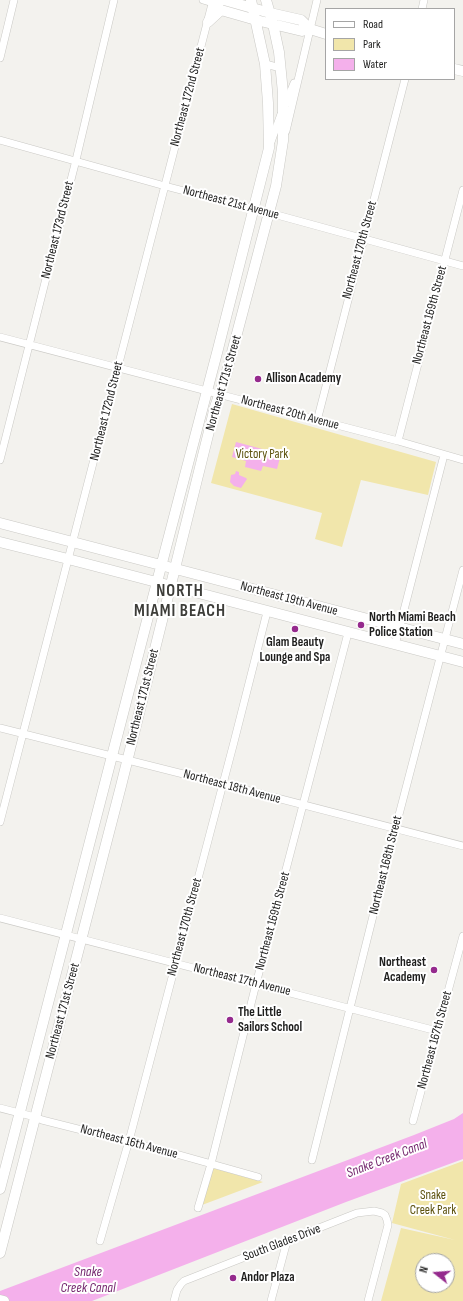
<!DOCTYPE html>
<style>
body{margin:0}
#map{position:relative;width:463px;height:1301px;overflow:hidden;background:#f3f2ee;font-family:"Sofia Sans Condensed",sans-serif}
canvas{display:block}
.legend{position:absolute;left:325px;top:8px;width:130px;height:72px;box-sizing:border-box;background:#fff;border:1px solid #a5a5a5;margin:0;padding:5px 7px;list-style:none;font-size:12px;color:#1e1e1d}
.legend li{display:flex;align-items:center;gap:8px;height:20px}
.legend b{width:20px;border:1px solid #a5a5a5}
.north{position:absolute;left:415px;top:1253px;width:40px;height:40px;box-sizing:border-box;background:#fff;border:1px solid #a5a5a5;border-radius:50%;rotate:287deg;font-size:11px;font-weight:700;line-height:16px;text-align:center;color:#1e1e1d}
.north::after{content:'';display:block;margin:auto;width:14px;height:18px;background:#952a8d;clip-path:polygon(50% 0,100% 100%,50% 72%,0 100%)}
</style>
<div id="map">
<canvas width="463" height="1301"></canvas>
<ul class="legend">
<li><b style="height:5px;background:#fff"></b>Road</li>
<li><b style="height:11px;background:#f1e6ab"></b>Park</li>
<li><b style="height:11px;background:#f4b0eb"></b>Water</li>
</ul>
<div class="north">N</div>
</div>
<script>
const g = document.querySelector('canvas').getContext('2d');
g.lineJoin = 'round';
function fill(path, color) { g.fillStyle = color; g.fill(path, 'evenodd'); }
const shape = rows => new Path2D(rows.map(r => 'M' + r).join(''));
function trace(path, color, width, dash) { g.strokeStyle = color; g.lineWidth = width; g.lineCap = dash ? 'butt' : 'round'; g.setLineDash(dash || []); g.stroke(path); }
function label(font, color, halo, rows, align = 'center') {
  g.font = font + ' "Sofia Sans Condensed",sans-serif'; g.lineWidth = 4; g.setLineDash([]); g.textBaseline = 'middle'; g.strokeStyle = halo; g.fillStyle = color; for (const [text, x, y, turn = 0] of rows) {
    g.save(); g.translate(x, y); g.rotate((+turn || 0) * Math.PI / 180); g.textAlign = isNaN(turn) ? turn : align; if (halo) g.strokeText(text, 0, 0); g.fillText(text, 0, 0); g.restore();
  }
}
const green = shape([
 [232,404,436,462,428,495,361,480,342,547,315,539,322,513,211,483],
 [463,1161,463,1301,381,1301,401,1228,455,1240,392,1223,401,1184],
 [423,1261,447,1261,447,1285,423,1285],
 [213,1168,263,1182,202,1205]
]);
const water = shape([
 [236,442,281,454,277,469,263,466,261,471,245,467,246,461,232,457],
 [236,471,239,472,239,475,246,478,247,479,241,488,234,486,230,482,231,475,235,474],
 [463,1113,463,1159,346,1202,92,1301,0,1301,0,1291,414,1135,454,1119]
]);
const street = shape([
 [203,0,213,3],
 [422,9,424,0],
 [0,58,14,0],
 [265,64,281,68],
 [285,105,294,83],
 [286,131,317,0],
 [0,140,165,186,277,215,463,266],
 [271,142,281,114],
 [0,337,398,441,463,460],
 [317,421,405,79],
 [398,441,463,190],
 [0,460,76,160,114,0],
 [395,645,444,455],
 [0,728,215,782,463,846],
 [0,822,213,0],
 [0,918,437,1031],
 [0,1108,35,1117,42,1120,169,1152,258,1177],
 [413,1121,463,936],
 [312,1160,384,872,463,570],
 [198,1208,211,1164,256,984,348,633],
 [100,1241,130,1137,234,742,267,612],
 [174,1301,177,1290,181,1284,184,1281,357,1213,374,1211,382,1213,385,1215,387,1220,388,1225,368,1301],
 [271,1301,287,1241]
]);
const secondary = shape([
 [221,0,213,3,221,10,256,20,302,31,310,29,326,34],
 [224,0,270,13,301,20,310,29],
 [208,22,221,10],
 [454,69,463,71],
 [0,523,463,644],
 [0,542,68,559,463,662],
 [0,1189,157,582,218,349,269,148,268,103,265,64,251,0],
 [0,1253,121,786,215,407,226,375,276,186,283,141,283,93,279,52,273,24,266,0],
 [0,1300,4,1301]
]);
const markers = [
 [258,379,4,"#952a8d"],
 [361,625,4,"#952a8d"],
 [295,629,4,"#952a8d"],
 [434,970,4,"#952a8d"],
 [230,1020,4,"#952a8d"],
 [233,1278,4,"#952a8d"]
];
const streetNames = [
 ["Northeast 172nd Street",188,97,-75],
 ["Northeast 21st Avenue",231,203,15],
 ["Northeast 173rd Street",58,230,-76],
 ["Northeast 170th Street",360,250,-75],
 ["Northeast 169th Street",430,315,-75],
 ["Northeast 171st Street",224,383,-74],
 ["Northeast 172nd Street",107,411,-76],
 ["Northeast 20th Avenue",290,413,15],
 ["Northeast 19th Avenue",289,599,15],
 ["Northeast 171st Street",143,697,-76],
 ["Northeast 18th Avenue",232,787,15],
 ["Northeast 168th Street",386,865,-76],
 ["Northeast 169th Street",273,921,-75],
 ["Northeast 170th Street",185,927,-75],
 ["Northeast 17th Avenue",242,980,14],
 ["Northeast 171st Street",63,1011,-75],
 ["Northeast 167th Street",435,1040,-75],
 ["Northeast 16th Avenue",129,1142,15],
 ["South Glades Drive",282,1243,-21]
];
const poiNames = [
 ["Allison Academy",266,379],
 ["North Miami Beach",369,618],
 ["Police Station",369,633],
 ["Glam Beauty",295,643,"center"],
 ["Lounge and Spa",295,658,"center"],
 ["Northeast",426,963,"right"],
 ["Academy",426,978,"right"],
 ["The Little",238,1013],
 ["Sailors School",238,1028],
 ["Andor Plaza",241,1278]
];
const parkNames = [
 ["Victory Park",262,455],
 ["Snake",433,1196],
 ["Creek Park",433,1211]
];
const waterNames = [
 ["Snake Creek Canal",387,1159,-21],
 ["Snake",88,1272],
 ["Creek Canal",88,1288]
];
const districtNames = [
 ["NORTH",180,592],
 ["MIAMI BEACH",180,612]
];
fill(green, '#f1e6ab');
fill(water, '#f4b0eb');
trace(street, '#cac9c5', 8);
trace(secondary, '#cac9c5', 11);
trace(street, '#fff', 7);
trace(secondary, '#fff', 10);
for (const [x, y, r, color] of markers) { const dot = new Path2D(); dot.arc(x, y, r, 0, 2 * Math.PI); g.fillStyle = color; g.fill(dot); trace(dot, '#fff', 1.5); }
label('13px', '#1e1e1d', '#fff', streetNames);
label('bold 13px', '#1e1e1d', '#fff', poiNames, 'left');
label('13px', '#5c510d', '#fff', parkNames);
label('italic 14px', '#75286f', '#fff', waterNames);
g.letterSpacing = '1px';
label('bold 17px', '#3d3d39', '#fff', districtNames);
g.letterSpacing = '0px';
</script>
